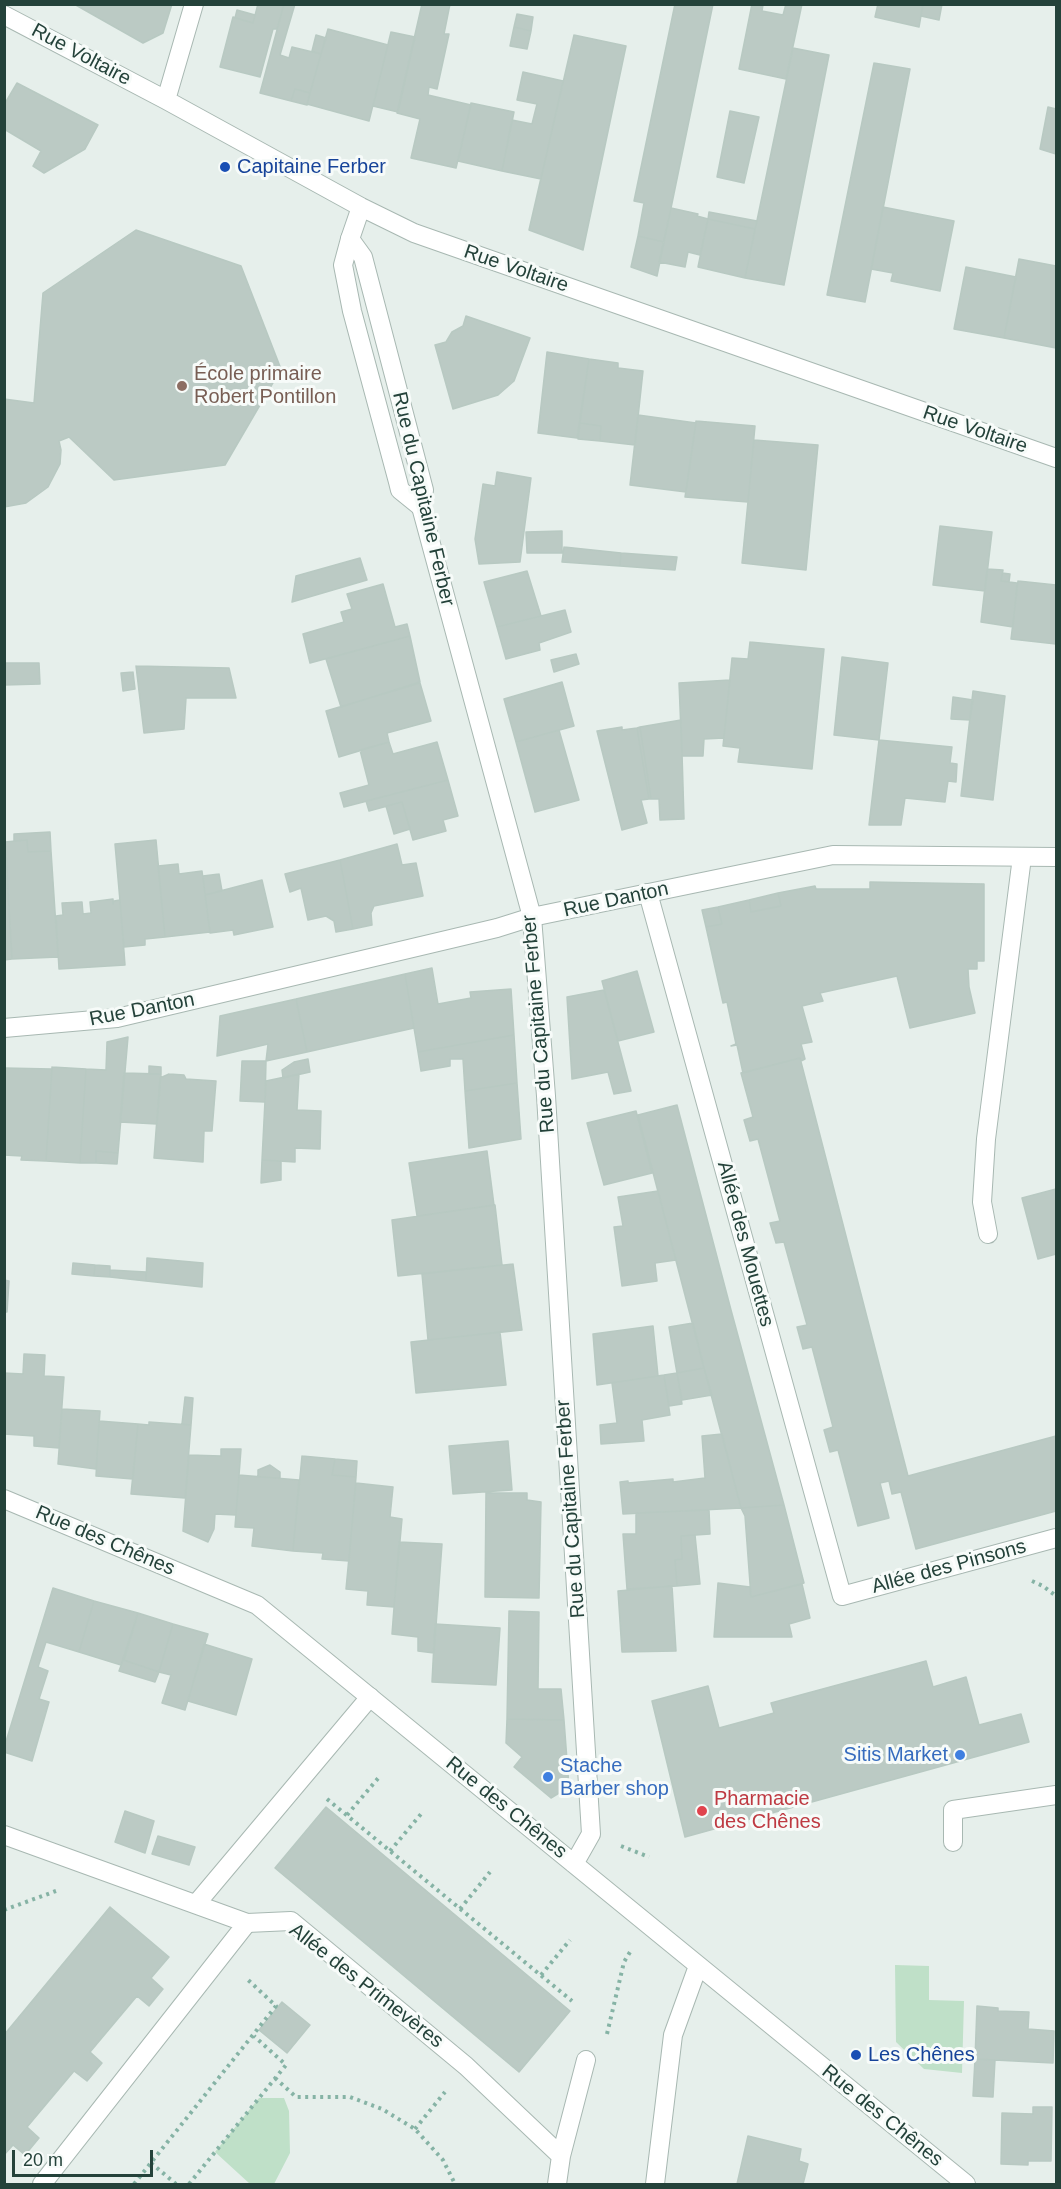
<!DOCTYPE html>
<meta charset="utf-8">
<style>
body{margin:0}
#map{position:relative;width:1061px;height:2189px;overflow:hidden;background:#e6efeb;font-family:Arial,sans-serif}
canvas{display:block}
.frame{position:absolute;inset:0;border:6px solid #24423a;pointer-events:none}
.scale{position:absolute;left:12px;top:2150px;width:141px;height:27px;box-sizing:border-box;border:3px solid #24423a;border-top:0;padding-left:8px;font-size:18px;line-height:21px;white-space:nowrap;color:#24423a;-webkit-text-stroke:4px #f7fbf9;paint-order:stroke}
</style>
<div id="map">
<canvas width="1061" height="2189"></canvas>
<div class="frame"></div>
<div class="scale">20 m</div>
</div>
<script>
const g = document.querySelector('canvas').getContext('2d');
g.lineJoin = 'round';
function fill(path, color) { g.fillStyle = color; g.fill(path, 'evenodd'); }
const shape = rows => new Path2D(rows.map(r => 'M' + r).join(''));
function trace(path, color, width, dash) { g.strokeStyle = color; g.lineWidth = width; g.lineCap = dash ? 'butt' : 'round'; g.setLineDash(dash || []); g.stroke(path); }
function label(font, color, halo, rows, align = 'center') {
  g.font = font + ' Arial,sans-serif'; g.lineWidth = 6; g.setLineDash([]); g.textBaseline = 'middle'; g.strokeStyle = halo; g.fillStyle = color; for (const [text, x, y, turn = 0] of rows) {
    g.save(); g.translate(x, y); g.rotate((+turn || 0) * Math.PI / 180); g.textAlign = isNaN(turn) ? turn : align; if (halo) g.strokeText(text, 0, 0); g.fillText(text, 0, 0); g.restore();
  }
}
const green = shape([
 [895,1965,929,1966,929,2000,964,2001,962,2073,924,2069,896,2042],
 [259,2098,284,2098,289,2111,290,2153,274,2184,250,2184,215,2152]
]);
const building = shape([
 [74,4,172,4,163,33,143,43,74,4],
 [258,4,284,4,277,29,273,29,260,77,220,67,233,17,253,23,258,4],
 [284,4,295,4,280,55,289,58,292,47,321,54,310,93,295,89,291,101,260,93,284,4],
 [422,4,450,4,444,34,449,34,437,89,429,87,428,95,471,105,456,168,411,158,420,119,397,113,422,4],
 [675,4,713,4,664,242,638,236,644,203,634,201,675,4],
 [752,4,763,5,762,11,783,15,786,4,802,4,786,79,739,69,752,4],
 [878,4,923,4,919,27,875,17,878,4],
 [923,4,942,4,939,20,921,16,923,4],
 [237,10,255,15,253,23,235,18,237,10],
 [517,14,533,17,531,31,514,27,517,14],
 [514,27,531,31,527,49,510,46,514,27],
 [328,29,388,45,369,121,307,104,328,29],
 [391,32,415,37,398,112,373,106,391,32],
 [316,35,326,38,321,54,312,51,316,35],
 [574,35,626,46,583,250,529,230,574,35],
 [793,48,829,55,784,285,745,278,793,48],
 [874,63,910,69,865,302,827,295,874,63],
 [523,72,563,81,541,179,502,171,512,120,532,124,537,104,517,100,523,72],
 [17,83,98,125,85,149,44,173,33,166,41,151,4,129,4,105,17,83],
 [295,89,310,93,307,105,291,101,295,89],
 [471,103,514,112,502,171,458,161,471,103],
 [1048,107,1056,109,1056,154,1040,149,1048,107],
 [730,111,759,117,744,183,717,177,730,111],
 [883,207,954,221,940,291,891,281,893,273,871,269,883,207],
 [671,208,698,214,697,216,708,219,700,255,688,252,685,267,659,262,671,208],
 [709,212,757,221,755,229,708,219,709,212],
 [708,219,755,229,745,278,698,267,708,219],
 [136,230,241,266,281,369,225,465,114,480,69,437,59,441,61,450,60,464,48,487,26,503,4,507,4,399,34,403,43,293,136,230],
 [638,236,664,242,657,276,631,267,638,236],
 [1019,259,1056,266,1056,348,1004,338,1019,259],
 [966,267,1016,277,1004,338,954,329,966,267],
 [466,316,530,338,514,381,498,395,453,409,435,345,446,342,452,332,463,326,466,316],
 [547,352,589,359,577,438,538,433,547,352],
 [589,359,618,363,618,368,643,371,635,445,600,441,601,426,580,423,589,359],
 [638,415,696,423,686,492,630,485,638,415],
 [696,421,755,426,748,502,685,497,696,421],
 [580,423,601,426,600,441,578,439,580,423],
 [754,440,818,445,806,570,742,563,754,440],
 [497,472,531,478,520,562,479,564,475,539,483,484,495,486,497,472],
 [940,526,992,532,985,591,933,585,940,526],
 [562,531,562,553,527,553,526,532,562,531],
 [564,547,621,553,620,566,562,562,564,547],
 [621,553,677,557,675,570,620,566,621,553],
 [360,558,367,580,292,602,296,576,360,558],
 [987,569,1003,570,1001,581,1017,583,1013,627,981,622,987,569],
 [527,571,541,616,497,627,484,582,527,571],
 [1002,573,1010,574,1009,582,1001,581,1002,573],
 [1018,581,1056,585,1056,644,1011,639,1018,581],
 [383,584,395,627,407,624,410,636,310,663,303,634,344,622,341,612,352,609,347,594,383,584],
 [565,610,571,632,539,643,540,650,506,659,497,627,565,610],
 [410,636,420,682,341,707,326,659,410,636],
 [750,642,824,649,812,769,738,762,740,748,723,746,732,658,748,659,750,642],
 [576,654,579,664,554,672,551,660,576,654],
 [842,657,888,663,879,740,834,735,842,657],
 [4,663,39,663,40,684,4,685,4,663],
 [136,666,229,668,236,698,186,698,184,729,144,733,136,666],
 [133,672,135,689,123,691,121,673,133,672],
 [730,680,724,738,704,739,703,756,682,756,679,683,730,680],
 [562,682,574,726,516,742,504,699,562,682],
 [420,683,431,721,387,733,389,742,339,757,326,711,420,683],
 [973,691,1005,696,993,800,961,796,973,691],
 [953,697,973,700,970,720,951,719,953,697],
 [681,720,684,819,660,820,659,799,651,799,640,727,681,720],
 [622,727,622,730,637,728,649,799,641,800,647,823,622,830,597,731,622,727],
 [640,727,651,799,649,799,637,728,640,727],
 [559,730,579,800,535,812,516,742,559,730],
 [879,740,952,747,950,763,957,764,956,782,948,781,945,802,905,798,901,825,869,825,879,740],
 [389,742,393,754,437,742,448,780,344,807,340,793,369,785,360,750,389,742],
 [448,780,458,816,443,820,446,831,413,840,402,802,369,811,366,801,448,780],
 [402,802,410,829,394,834,386,806,402,802],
 [50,832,51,851,28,852,27,840,14,841,14,834,50,832],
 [27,840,28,852,51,851,58,957,12,959,5,842,27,840],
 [156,840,165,937,145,939,145,945,124,947,115,844,156,840],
 [397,844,402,865,416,863,423,896,374,906,371,913,372,925,353,929,340,860,397,844],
 [4,854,6,854,12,959,4,960,4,854],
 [340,860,353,929,336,932,334,921,326,916,308,920,301,888,290,892,285,874,340,860],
 [178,864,179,874,202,871,210,932,165,937,158,866,178,864],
 [219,874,222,891,205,895,203,876,219,874],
 [262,880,273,927,234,935,233,930,210,933,205,895,262,880],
 [870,882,984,884,984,961,977,961,977,969,968,969,969,987,975,1013,910,1028,897,976,820,993,823,1001,802,1006,812,1042,801,1044,805,1059,801,1061,800,1058,743,1073,737,1045,731,1046,736,1044,727,1002,723,1003,706,927,722,924,718,907,749,900,751,912,781,906,778,893,815,886,816,889,870,889,870,882],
 [778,893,781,906,751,912,749,900,778,893],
 [113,899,113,904,114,901,120,900,125,965,59,969,56,916,63,915,62,903,82,902,83,914,91,913,90,902,113,899],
 [718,907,722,924,706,927,702,910,718,907],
 [432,968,438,1004,471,998,470,992,511,989,514,1035,418,1052,405,974,432,968],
 [637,971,654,1032,618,1041,602,981,637,971],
 [405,974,414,1028,307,1052,296,999,405,974],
 [604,990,631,1091,614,1094,608,1072,572,1079,567,997,604,990],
 [296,999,307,1052,266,1061,268,1044,217,1056,220,1016,296,999],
 [514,1035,517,1083,465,1091,463,1059,450,1059,450,1066,421,1071,418,1052,514,1035],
 [128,1037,118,1153,96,1151,96,1163,80,1163,86,1069,106,1070,107,1042,128,1037],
 [800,1058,908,1476,1056,1436,1056,1511,916,1549,901,1492,892,1494,889,1481,880,1483,889,1518,858,1526,838,1450,830,1452,824,1430,833,1427,812,1347,803,1349,797,1327,807,1325,784,1242,776,1243,770,1223,780,1221,758,1139,750,1141,744,1120,753,1117,741,1073,800,1058],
 [308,1059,310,1072,283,1078,282,1070,294,1062,308,1059],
 [242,1061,266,1061,265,1102,240,1101,242,1061],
 [149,1066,161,1067,161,1074,149,1074,149,1066],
 [52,1067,86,1069,80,1163,46,1161,52,1067],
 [4,1068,52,1069,46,1161,21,1160,22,1156,4,1155,4,1068],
 [124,1073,161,1074,157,1124,120,1122,124,1073],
 [169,1074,184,1075,186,1079,216,1081,212,1131,204,1131,203,1162,154,1158,160,1078,169,1074],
 [299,1074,297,1110,321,1111,320,1149,295,1148,295,1162,262,1160,266,1081,299,1074],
 [517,1083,521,1139,469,1148,465,1091,517,1083],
 [677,1105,731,1310,784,1505,741,1508,704,1368,638,1115,677,1105],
 [636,1111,652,1173,604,1185,587,1123,636,1111],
 [96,1151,118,1153,117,1164,96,1163,96,1151],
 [487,1151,494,1205,417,1216,409,1163,487,1151],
 [262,1160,281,1161,281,1180,261,1183,262,1160],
 [1056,1189,1056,1254,1038,1259,1022,1198,1056,1189],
 [658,1191,676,1260,655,1263,657,1281,622,1286,614,1227,623,1226,618,1197,658,1191],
 [495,1205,502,1265,398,1276,392,1220,495,1205],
 [147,1258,203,1263,202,1287,146,1281,147,1258],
 [73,1263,95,1265,94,1276,72,1274,73,1263],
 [513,1264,522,1330,428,1340,422,1274,513,1264],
 [95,1265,110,1266,110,1277,94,1276,95,1265],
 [110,1270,146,1272,146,1281,110,1277,110,1270],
 [4,1280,9,1281,7,1312,4,1312,4,1280],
 [693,1323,704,1368,677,1373,669,1327,693,1323],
 [653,1326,658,1376,597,1385,593,1334,653,1326],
 [500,1332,506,1385,416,1393,411,1342,500,1332],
 [24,1354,45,1355,44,1376,64,1377,59,1448,34,1446,34,1436,4,1434,4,1373,23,1374,24,1354],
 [704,1368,712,1395,682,1400,677,1373,704,1368],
 [677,1373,682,1404,669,1406,664,1375,677,1373],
 [664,1375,670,1415,642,1420,644,1441,601,1444,600,1425,617,1423,612,1383,664,1375],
 [185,1397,193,1398,191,1425,182,1424,185,1397],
 [62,1409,100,1411,96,1469,58,1464,62,1409],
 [99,1421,138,1424,133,1479,96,1476,99,1421],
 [149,1422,191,1425,185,1498,131,1494,138,1424,149,1425,149,1422],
 [722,1434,741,1508,623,1514,620,1482,628,1481,628,1483,673,1479,673,1482,705,1478,702,1436,722,1434],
 [508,1441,512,1490,453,1494,449,1446,508,1441],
 [221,1449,241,1449,236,1515,215,1514,214,1529,208,1542,183,1531,189,1455,221,1456,221,1449],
 [302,1456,335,1459,332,1475,356,1477,349,1561,322,1559,323,1553,293,1551,302,1456],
 [335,1459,357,1461,356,1477,332,1475,335,1459],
 [270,1465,280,1472,280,1478,258,1477,258,1470,270,1465],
 [239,1475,299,1480,293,1551,252,1546,254,1528,235,1527,239,1475],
 [356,1483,393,1487,390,1517,402,1519,394,1607,367,1605,368,1591,346,1589,356,1483],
 [486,1493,527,1493,527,1500,541,1502,539,1598,485,1597,486,1493],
 [784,1505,804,1583,751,1597,745,1516,741,1508,784,1505],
 [709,1510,710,1534,681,1536,682,1559,675,1560,677,1586,627,1589,623,1534,636,1534,636,1513,709,1510],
 [695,1535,700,1584,677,1586,675,1560,682,1559,681,1536,695,1535],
 [399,1542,442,1544,434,1653,418,1651,418,1637,392,1634,399,1542],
 [718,1583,750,1587,751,1597,802,1584,810,1618,789,1624,792,1637,714,1637,718,1583],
 [672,1586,676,1651,622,1652,618,1591,672,1586],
 [53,1588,94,1601,79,1652,46,1642,38,1667,48,1671,39,1699,49,1702,32,1761,4,1752,4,1748,53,1588],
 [94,1601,138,1613,121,1665,79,1652,94,1601],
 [509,1611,539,1612,538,1689,561,1689,564,1720,507,1719,509,1611],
 [138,1613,173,1624,159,1672,124,1660,138,1613],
 [173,1624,208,1634,185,1710,162,1703,171,1675,159,1672,173,1624],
 [435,1624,500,1628,496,1685,432,1682,435,1624],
 [204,1644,252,1659,236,1715,188,1701,204,1644],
 [123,1660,159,1672,155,1682,119,1671,123,1660],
 [926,1661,933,1687,966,1677,979,1725,1021,1714,1029,1742,685,1837,652,1701,708,1686,719,1728,774,1713,771,1703,926,1661],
 [507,1719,564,1720,569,1787,551,1798,514,1767,522,1757,506,1743,507,1719],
 [326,1807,570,2011,519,2072,275,1868,326,1807],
 [125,1811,154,1821,145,1853,115,1842,125,1811],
 [158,1836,195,1847,189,1865,152,1854,158,1836],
 [110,1907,169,1957,151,1978,163,1989,149,2006,137,1996,90,2052,102,2063,87,2081,74,2071,27,2127,39,2138,25,2155,13,2145,4,2155,4,2035,110,1907],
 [282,2002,310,2025,287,2053,259,2030,282,2002],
 [977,2006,998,2008,998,2011,1029,2012,1028,2029,1054,2031,1053,2063,975,2059,977,2006],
 [975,2059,995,2060,993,2097,973,2096,975,2059],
 [1033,2107,1052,2107,1051,2161,1028,2161,1028,2165,1001,2164,1002,2113,1033,2114,1033,2107],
 [748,2136,801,2149,799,2161,808,2164,803,2184,737,2184,748,2136]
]);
const path = shape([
 [1032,1581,1043,1586,1056,1596],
 [327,1799,572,2001],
 [347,1815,380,1776],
 [621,1846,649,1857],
 [390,1851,421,1814],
 [460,1909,490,1872],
 [4,1910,56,1891],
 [541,1975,570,1940],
 [607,2034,624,1962,630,1952],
 [275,2078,296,2097,350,2097,382,2109,415,2129,443,2160,455,2184],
 [415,2129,445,2092],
 [151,2163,176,2184],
 [134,2184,276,2006,246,1978],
 [189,2184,286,2065,254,2036]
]);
const service = shape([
 [350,239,343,265,352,311,398,482,400,490,421,507],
 [648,893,842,1596,1056,1538],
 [988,1234,982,1202,986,1139,1022,857],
 [4,1835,247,1923,42,2184],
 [953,1842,953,1810,1056,1795],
 [196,1904,370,1697]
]);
const minor = shape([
 [4,15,166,100,361,207,414,233,1056,458],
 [166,100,194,4],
 [361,207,350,239,363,257,424,490,421,507,532,917,546,1096,591,1834,574,1864],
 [4,1028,117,1018,497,928,532,917,833,855,1056,857],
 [4,1499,257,1605,966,2184],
 [247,1923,291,1921,466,2066,561,2156],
 [557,2184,561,2156,586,2060],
 [655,2184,673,2035,698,1966]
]);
const markers = [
 [225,167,6,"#1a4fb4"],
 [182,386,6,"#8d6e63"],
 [960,1755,6,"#3f7fe0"],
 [548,1777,6,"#3f7fe0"],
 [702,1811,6,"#e0444e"],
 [856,2055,6,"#1a4fb4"]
];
const streetNames = [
 ["Rue Voltaire",81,55,28],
 ["Rue Voltaire",516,269,19],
 ["Rue Voltaire",975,430,19],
 ["Rue du Capitaine Ferber",423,499,77],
 ["Rue Danton",616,900,-12],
 ["Rue Danton",142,1010,-11],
 ["Rue du Capitaine Ferber",539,1024,-95],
 ["Allée des Mouettes",745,1244,75],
 ["Rue du Capitaine Ferber",571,1509,-94],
 ["Rue des Chênes",105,1541,23],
 ["Allée des Pinsons",949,1567,-15],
 ["Rue des Chênes",506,1808,39],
 ["Allée des Primevères",366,1986,38],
 ["Rue des Chênes",882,2116,39]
];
const transitNames = [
 ["Capitaine Ferber",237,167],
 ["Les Chênes",868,2055]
];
const educationNames = [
 ["École primaire",194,374],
 ["Robert Pontillon",194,397]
];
const shopNames = [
 ["Sitis Market",948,1755],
 ["Stache",560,1766,"left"],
 ["Barber shop",560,1789,"left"]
];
const healthNames = [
 ["Pharmacie",714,1799],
 ["des Chênes",714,1822]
];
fill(green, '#bfe0c8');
fill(building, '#bbcac4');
trace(building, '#b8c9c2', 1.5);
trace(service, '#a8b8b2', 20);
trace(minor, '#a8b8b2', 20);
trace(path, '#86b3a5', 4, [3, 4.5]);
trace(service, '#fff', 18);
trace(minor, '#fff', 18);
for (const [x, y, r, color] of markers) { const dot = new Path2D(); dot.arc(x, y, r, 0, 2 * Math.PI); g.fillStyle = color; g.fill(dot); trace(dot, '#f7fbf9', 2); }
label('20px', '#24423a', '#f7fbf9', streetNames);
label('20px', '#164399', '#f7fbf9', transitNames, 'left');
label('20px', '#785e54', '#f7fbf9', educationNames, 'left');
label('20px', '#366cbe', '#f7fbf9', shopNames, 'right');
label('20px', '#be3a42', '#f7fbf9', healthNames, 'left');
</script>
